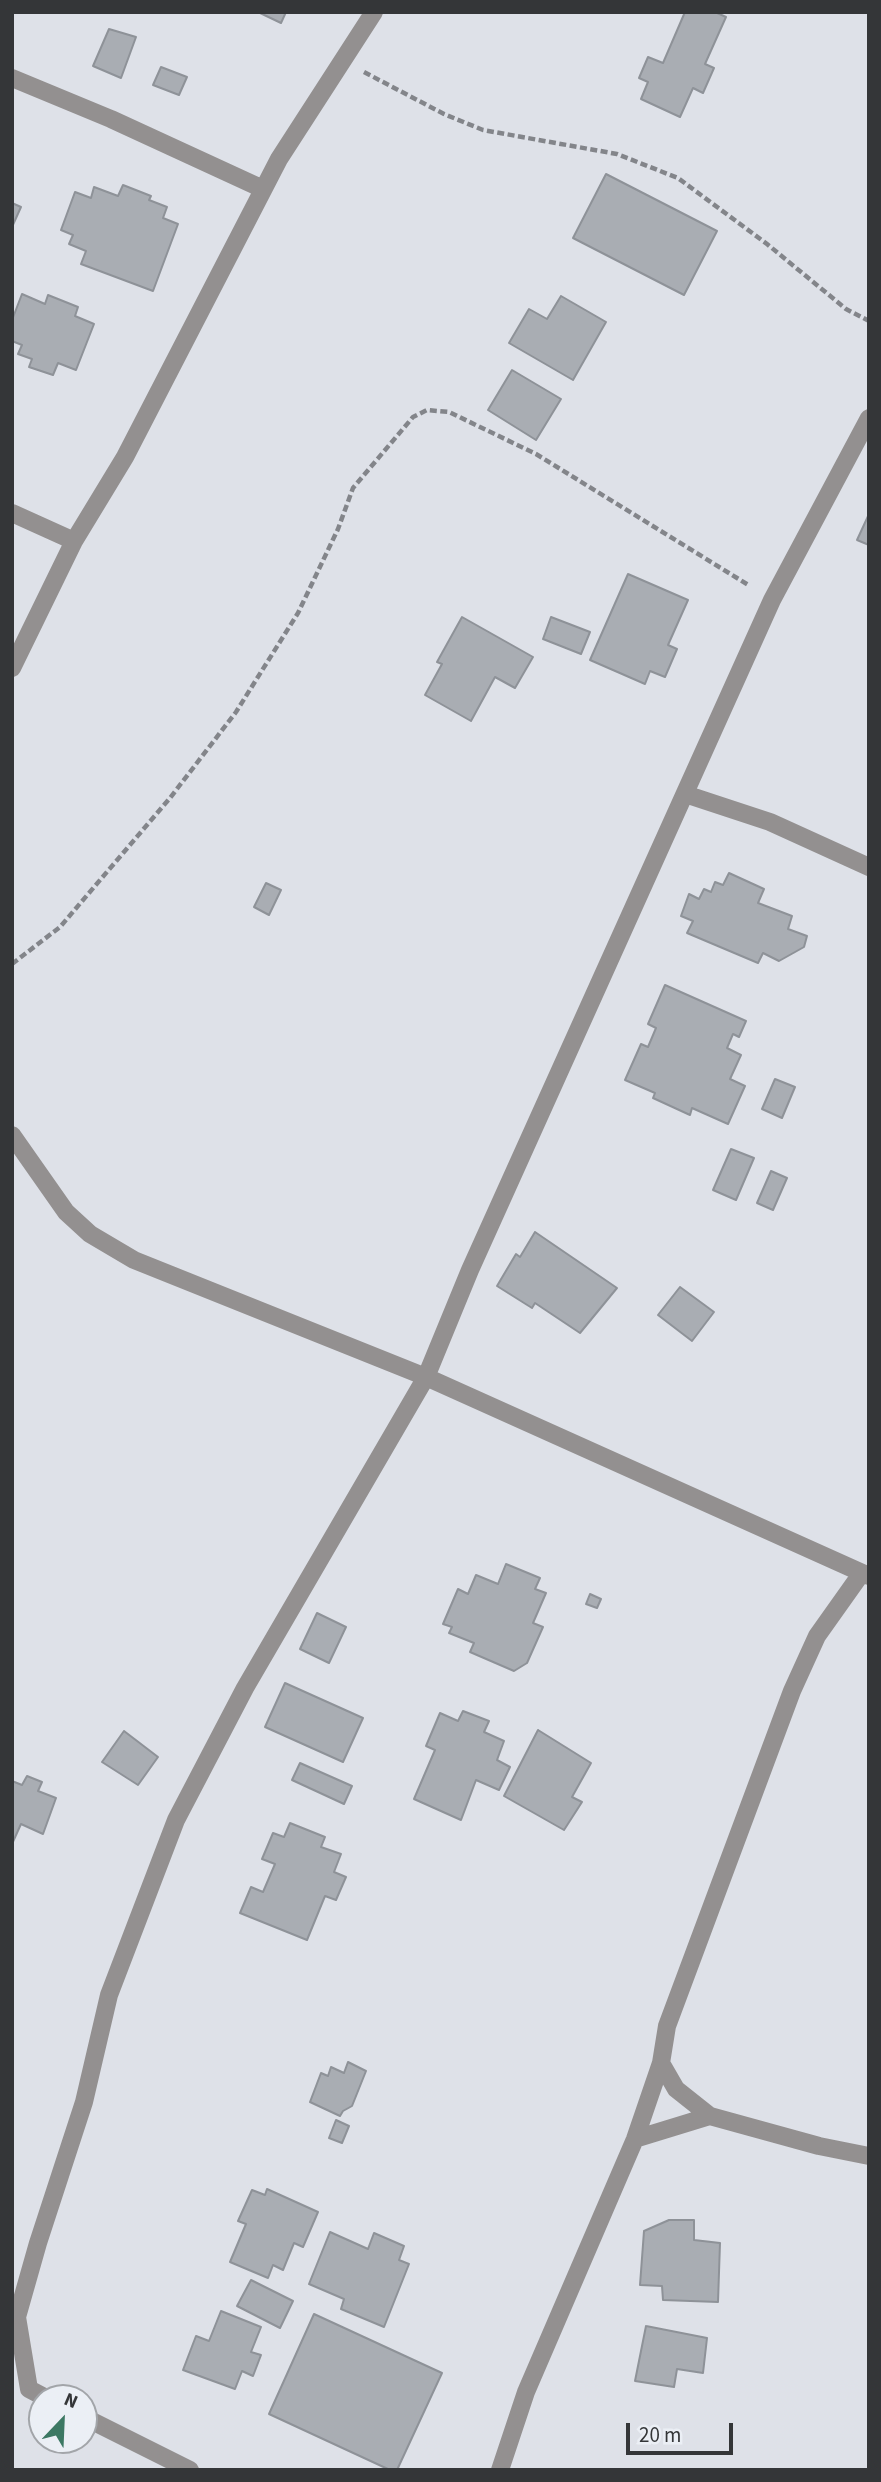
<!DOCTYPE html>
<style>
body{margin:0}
#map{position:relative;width:881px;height:2482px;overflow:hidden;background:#dee1e8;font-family:"Source Sans 3",sans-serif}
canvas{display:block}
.frame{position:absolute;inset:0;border:14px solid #343638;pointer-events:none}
.north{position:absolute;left:28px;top:2384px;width:70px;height:70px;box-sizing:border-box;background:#ebeff5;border:2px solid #a2a5a9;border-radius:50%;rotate:23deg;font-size:19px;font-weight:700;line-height:28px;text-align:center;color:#343638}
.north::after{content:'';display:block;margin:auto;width:24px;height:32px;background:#3c7863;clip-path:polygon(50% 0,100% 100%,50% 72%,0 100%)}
.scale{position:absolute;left:626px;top:2423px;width:107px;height:32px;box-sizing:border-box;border:4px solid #343638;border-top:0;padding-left:9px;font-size:21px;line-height:24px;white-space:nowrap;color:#343638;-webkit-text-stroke:5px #ebeff5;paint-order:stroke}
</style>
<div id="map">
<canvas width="881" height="2482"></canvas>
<div class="frame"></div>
<div class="north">N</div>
<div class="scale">20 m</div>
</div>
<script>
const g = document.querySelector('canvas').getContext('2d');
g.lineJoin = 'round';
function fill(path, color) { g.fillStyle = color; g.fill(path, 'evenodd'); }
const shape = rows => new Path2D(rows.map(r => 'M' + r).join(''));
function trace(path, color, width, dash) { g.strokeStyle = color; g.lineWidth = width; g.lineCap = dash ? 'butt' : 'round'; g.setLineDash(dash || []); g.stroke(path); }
const building = shape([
 [258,12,286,12,281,23,258,12],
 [685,12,715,12,726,17,705,64,714,68,703,93,693,88,680,117,641,99,648,82,639,78,648,57,663,63,685,12],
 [109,29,136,37,121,78,93,66,109,29],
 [161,67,187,77,179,95,153,85,161,67],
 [606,174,717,231,684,295,573,238,606,174],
 [123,185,151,196,149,200,167,207,163,218,178,224,153,291,81,264,86,251,69,244,73,235,61,230,75,192,91,198,94,187,118,196,123,185],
 [12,203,21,207,12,227,12,203],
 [22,294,45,304,48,295,78,307,75,316,94,324,76,370,58,363,53,375,29,367,32,359,18,354,22,345,12,341,12,320,22,294],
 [561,296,606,322,573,380,509,343,529,309,547,319,561,296],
 [512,370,561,399,536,440,488,410,512,370],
 [869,514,869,545,857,540,869,514],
 [628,574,688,600,668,645,677,649,665,677,650,671,645,684,590,660,628,574],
 [462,617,533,657,515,688,495,677,471,721,425,695,442,664,437,662,462,617],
 [551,617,590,632,581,654,543,639,551,617],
 [729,873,764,889,758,903,792,916,788,929,807,936,804,947,779,961,763,953,758,963,687,933,693,921,681,916,689,894,699,899,704,889,711,892,715,882,723,885,729,873],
 [266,883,281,890,269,915,254,907,266,883],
 [665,985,746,1021,739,1037,733,1034,727,1048,741,1055,730,1079,745,1086,728,1124,692,1108,690,1115,653,1098,655,1093,625,1080,641,1044,648,1047,656,1028,648,1024,665,985],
 [775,1079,795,1087,782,1118,762,1109,775,1079],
 [731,1149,754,1158,736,1200,713,1190,731,1149],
 [771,1171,787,1178,773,1210,757,1203,771,1171],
 [535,1232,617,1288,580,1333,535,1303,532,1308,497,1286,516,1254,520,1257,535,1232],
 [680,1287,714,1312,692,1341,658,1315,680,1287],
 [506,1564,540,1578,535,1589,546,1593,533,1623,543,1627,527,1663,514,1671,470,1652,474,1643,449,1633,452,1627,443,1624,458,1589,468,1594,476,1575,498,1584,506,1564],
 [590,1594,601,1599,597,1608,586,1604,590,1594],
 [317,1613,346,1627,329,1663,300,1649,317,1613],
 [285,1683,363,1718,343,1762,265,1727,285,1683],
 [463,1711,489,1721,484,1732,504,1741,497,1760,510,1767,499,1790,476,1780,461,1820,414,1799,435,1750,426,1746,440,1713,458,1721,463,1711],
 [538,1730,591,1763,572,1797,582,1802,564,1830,504,1796,538,1730],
 [124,1731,158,1757,138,1785,102,1762,124,1731],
 [300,1763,352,1786,344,1804,292,1780,300,1763],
 [27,1776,42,1782,38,1791,56,1798,43,1834,21,1824,12,1844,12,1781,22,1785,27,1776],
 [290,1823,325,1837,321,1847,341,1854,334,1872,346,1877,336,1900,325,1896,307,1940,240,1913,251,1887,263,1892,275,1864,262,1859,273,1833,284,1837,290,1823],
 [348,2062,366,2071,352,2106,343,2111,340,2116,310,2102,321,2073,328,2076,331,2067,344,2073,348,2062],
 [336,2120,349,2126,342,2143,329,2138,336,2120],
 [267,2189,318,2212,303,2247,294,2243,283,2270,273,2265,268,2278,230,2262,246,2224,238,2221,252,2190,265,2195,267,2189],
 [669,2220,694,2220,694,2240,720,2243,718,2302,663,2300,662,2286,640,2285,644,2231,669,2220],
 [330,2232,368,2249,374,2233,404,2246,399,2260,409,2264,384,2327,341,2309,344,2299,309,2284,330,2232],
 [251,2280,293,2301,280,2328,237,2306,251,2280],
 [221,2311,261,2327,251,2352,261,2355,253,2376,242,2371,235,2389,183,2370,196,2336,209,2341,221,2311],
 [314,2314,442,2373,397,2470,390,2470,269,2414,314,2314],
 [646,2326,707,2338,703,2373,677,2369,674,2387,635,2381,646,2326]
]);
const path = shape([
 [364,72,444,114,483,130,617,154,678,178,767,244,846,309,869,321],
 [12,964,60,927,170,798,236,712,298,613,338,529,353,488,413,417,427,410,449,412,536,454,750,586]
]);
const minor = shape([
 [12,78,111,119,263,189],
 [12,513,74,541],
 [12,668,74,541,125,457,279,159,374,12],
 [685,794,770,822,869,867],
 [12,1135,66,1212,90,1234,134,1260,426,1377,869,1576],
 [661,2063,676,2089,710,2116,819,2146,869,2156],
 [635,2139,710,2116],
 [46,2398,29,2389,17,2317,38,2243,84,2102,109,1995,176,1820,245,1688,426,1377,470,1270,772,600,869,418],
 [84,2417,190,2470],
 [500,2470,526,2392,635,2139,661,2063,667,2026,792,1691,817,1636,861,1574]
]);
fill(building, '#a9adb3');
trace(building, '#8e9298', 2);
trace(path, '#83858a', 4.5, [7, 3.5]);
trace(minor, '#939090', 18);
</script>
